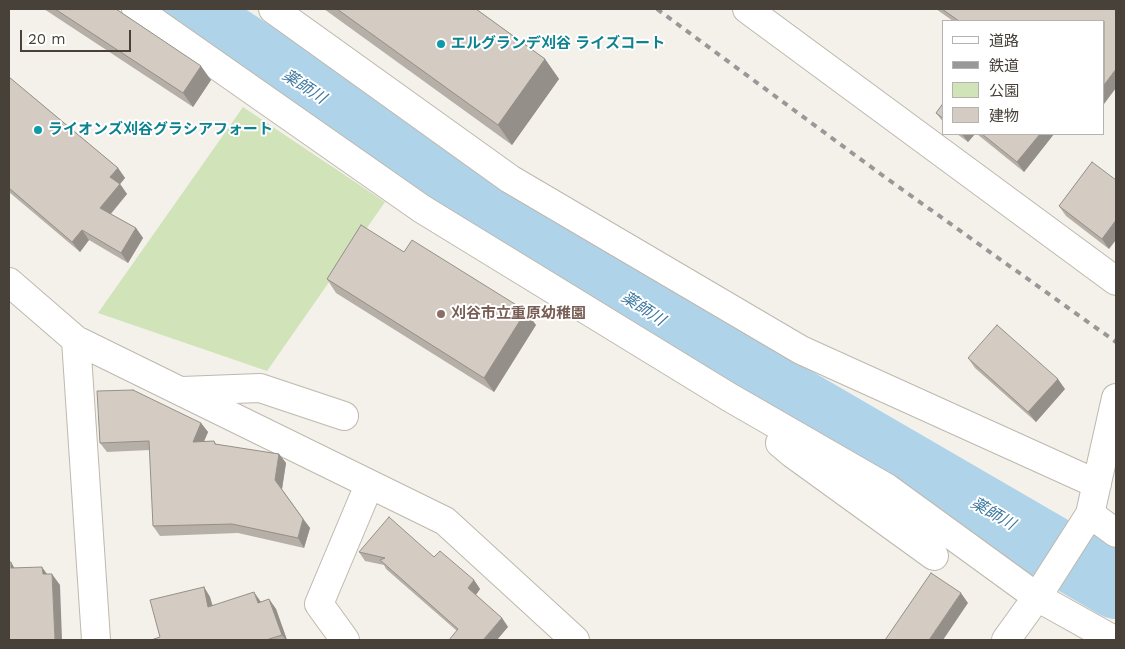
<!DOCTYPE html>
<meta charset="utf-8">
<style>
body{margin:0}
#map{position:relative;width:1125px;height:649px;overflow:hidden;background:#f4f1eb;font-family:"Work Sans","Noto Sans JP",sans-serif}
canvas{display:block}
.frame{position:absolute;inset:0;border:10px solid #47413a;pointer-events:none}
.legend{position:absolute;left:942px;top:20px;width:162px;height:115px;box-sizing:border-box;background:#fff;border:1px solid #b5b3b0;margin:0;padding:6px 9px;list-style:none;font-size:15px;color:#47413a}
.legend li{display:flex;align-items:center;gap:10px;height:25px}
.legend b{width:25px;border:1px solid #b5b3b0}
.scale{position:absolute;left:20px;top:30px;width:111px;height:22px;box-sizing:border-box;border:2px solid #47413a;border-top:0;padding-left:6px;font-size:15px;line-height:18px;white-space:nowrap;color:#47413a;-webkit-text-stroke:4px #fff;paint-order:stroke}
</style>
<div id="map">
<canvas width="1125" height="649"></canvas>
<div class="frame"></div>
<ul class="legend">
<li><b style="height:6px;background:#fff"></b>道路</li>
<li><b style="height:6px;background:#989898"></b>鉄道</li>
<li><b style="height:14px;background:#d1e3b9"></b>公園</li>
<li><b style="height:14px;background:#d4ccc2"></b>建物</li>
</ul>
<div class="scale">20 m</div>
</div>
<script>
const g = document.querySelector('canvas').getContext('2d');
g.lineJoin = 'round';
function fill(path, color) { g.fillStyle = color; g.fill(path, 'evenodd'); }
const shape = rows => new Path2D(rows.map(r => 'M' + r).join(''));
function trace(path, color, width, dash) { g.strokeStyle = color; g.lineWidth = width; g.lineCap = dash ? 'butt' : 'round'; g.setLineDash(dash || []); g.stroke(path); }
function label(font, color, halo, rows, align = 'center') {
  g.font = font + ' "Work Sans","Noto Sans JP",sans-serif'; g.lineWidth = 4; g.setLineDash([]); g.textBaseline = 'middle'; g.strokeStyle = halo; g.fillStyle = color; for (const [text, x, y, turn = 0] of rows) {
    g.save(); g.translate(x, y); g.rotate((+turn || 0) * Math.PI / 180); g.textAlign = isNaN(turn) ? turn : align; if (halo) g.strokeText(text, 0, 0); g.fillText(text, 0, 0); g.restore();
  }
}
const green = shape([
 [243,107,385,202,267,371,98,313]
]);
const river = shape([
 [185,9,677,331,1116,586]
]);
const street = shape([
 [136,9,422,209,729,397,887,488,1037,597,1114,640],
 [273,9,510,179,801,350,1097,484],
 [747,9,1116,281],
 [9,282,76,340,445,521,575,640],
 [76,340,96,640],
 [182,391,260,388,344,416],
 [780,443,793,454,934,556],
 [1090,514,1116,533],
 [345,640,319,604,369,485],
 [1006,640,1037,597,1090,514,1116,398]
]);
const rail = shape([
 [657,9,882,175,1116,342]
]);
const wall = shape([
 [44,9,116,9,211,80,193,107],
 [324,9,476,9,545,59,559,79,512,145],
 [936,9,1116,9,1104,21,953,21],
 [9,77,118,168,125,178,120,184,127,194,111,214,136,228,143,238,128,263,89,240,80,252,9,192],
 [944,102,944,123,936,113],
 [957,134,975,134,968,142],
 [977,134,1054,134,1024,172],
 [1092,162,1109,249,1066,216,1059,206],
 [327,279,536,325,494,392,336,293],
 [968,358,1065,389,1036,422,975,368],
 [201,423,208,432,204,441,214,441,217,445,279,454,286,463,282,489,310,528,304,548,238,533,160,536,153,526,150,450,107,452,100,443],
 [359,552,434,557,474,580,480,589,476,595,502,618,508,627,457,631,386,569,384,565,365,561],
 [204,587,210,597,213,606,261,602,269,599,276,609,287,640,151,640,160,637]
]);
const shadedWall = shape([
 [545,59,559,79,512,145,498,125],
 [201,66,211,80,193,107,183,93],
 [1116,69,1116,88,1104,104,1104,85],
 [962,134,975,134,968,142],
 [1040,134,1054,134,1024,172,1017,162],
 [118,168,125,178,120,184,127,194,107,218,100,208,110,177],
 [1116,220,1116,240,1109,249,1102,239],
 [136,228,143,238,128,263,121,253],
 [82,230,89,240,80,252,72,242],
 [526,311,536,325,494,392,484,378],
 [1058,379,1065,389,1036,422,1028,412],
 [201,423,208,432,200,451,193,442],
 [279,454,286,463,282,489,275,480],
 [303,519,310,528,304,548,298,538],
 [11,562,18,574,11,568],
 [42,567,50,578,43,574],
 [52,574,60,585,62,640,55,640],
 [474,580,480,589,474,597,468,588],
 [204,587,210,597,215,617,208,607],
 [254,592,261,602,265,613,258,603],
 [961,593,968,603,943,640,929,640],
 [269,599,276,609,287,640,286,640,282,635],
 [502,618,508,627,497,640,483,640]
]);
const building = shape([
 [55,9,116,9,201,66,183,93,55,9],
 [337,9,476,9,545,59,498,125,337,9],
 [942,9,1116,9,1116,69,1104,85,1104,21,959,21,942,9],
 [9,77,118,168,110,177,120,184,100,208,136,228,121,253,82,230,72,242,9,188,9,77],
 [944,102,944,119,936,113,944,102],
 [982,134,1040,134,1017,162,982,134],
 [1092,162,1116,180,1116,220,1102,239,1059,206,1092,162],
 [361,225,404,252,412,240,526,311,484,378,327,279,361,225],
 [997,325,1058,379,1028,412,968,358,997,325],
 [133,390,201,423,193,442,214,441,215,444,279,454,275,480,303,519,298,538,232,524,153,526,149,441,100,443,97,391,133,390],
 [389,517,434,557,440,551,474,580,468,588,502,618,483,640,449,640,458,629,380,560,385,558,359,552,389,517],
 [9,562,11,562,11,568,42,567,43,574,52,574,55,640,9,640,9,562],
 [931,573,961,593,929,640,885,640,931,573],
 [204,587,208,607,254,592,258,603,269,599,282,635,266,640,151,640,160,637,150,600,204,587]
]);
const markers = [
 [441,44,5,"#0f9aa8"],
 [38,130,5,"#0f9aa8"],
 [441,314,5,"#8d6e63"]
];
const cultureNames = [
 ["エルグランデ刈谷 ライズコート",451,44],
 ["ライオンズ刈谷グラシアフォート",48,130]
];
const educationNames = [
 ["刈谷市立重原幼稚園",451,314]
];
const waterNames = [
 ["薬師川",304,87,33],
 ["薬師川",643,309,33],
 ["薬師川",993,514,30]
];
fill(green, '#d1e3b9');
trace(river, '#afd3e9', 66);
trace(street, '#beb8ae', 30);
trace(street, '#fff', 28);
trace(rail, '#989898', 4, [6, 6]);
fill(wall, '#b6afa7');
fill(shadedWall, '#948f88');
fill(building, '#d4ccc2');
trace(building, '#948f88', 1);
for (const [x, y, r, color] of markers) { const dot = new Path2D(); dot.arc(x, y, r, 0, 2 * Math.PI); g.fillStyle = color; g.fill(dot); trace(dot, '#fff', 2); }
label('bold 15px', '#0d838f', '#fff', cultureNames, 'left');
label('bold 15px', '#785e54', '#fff', educationNames, 'left');
label('italic 16px', '#3d79a0', '#fff', waterNames);
</script>
